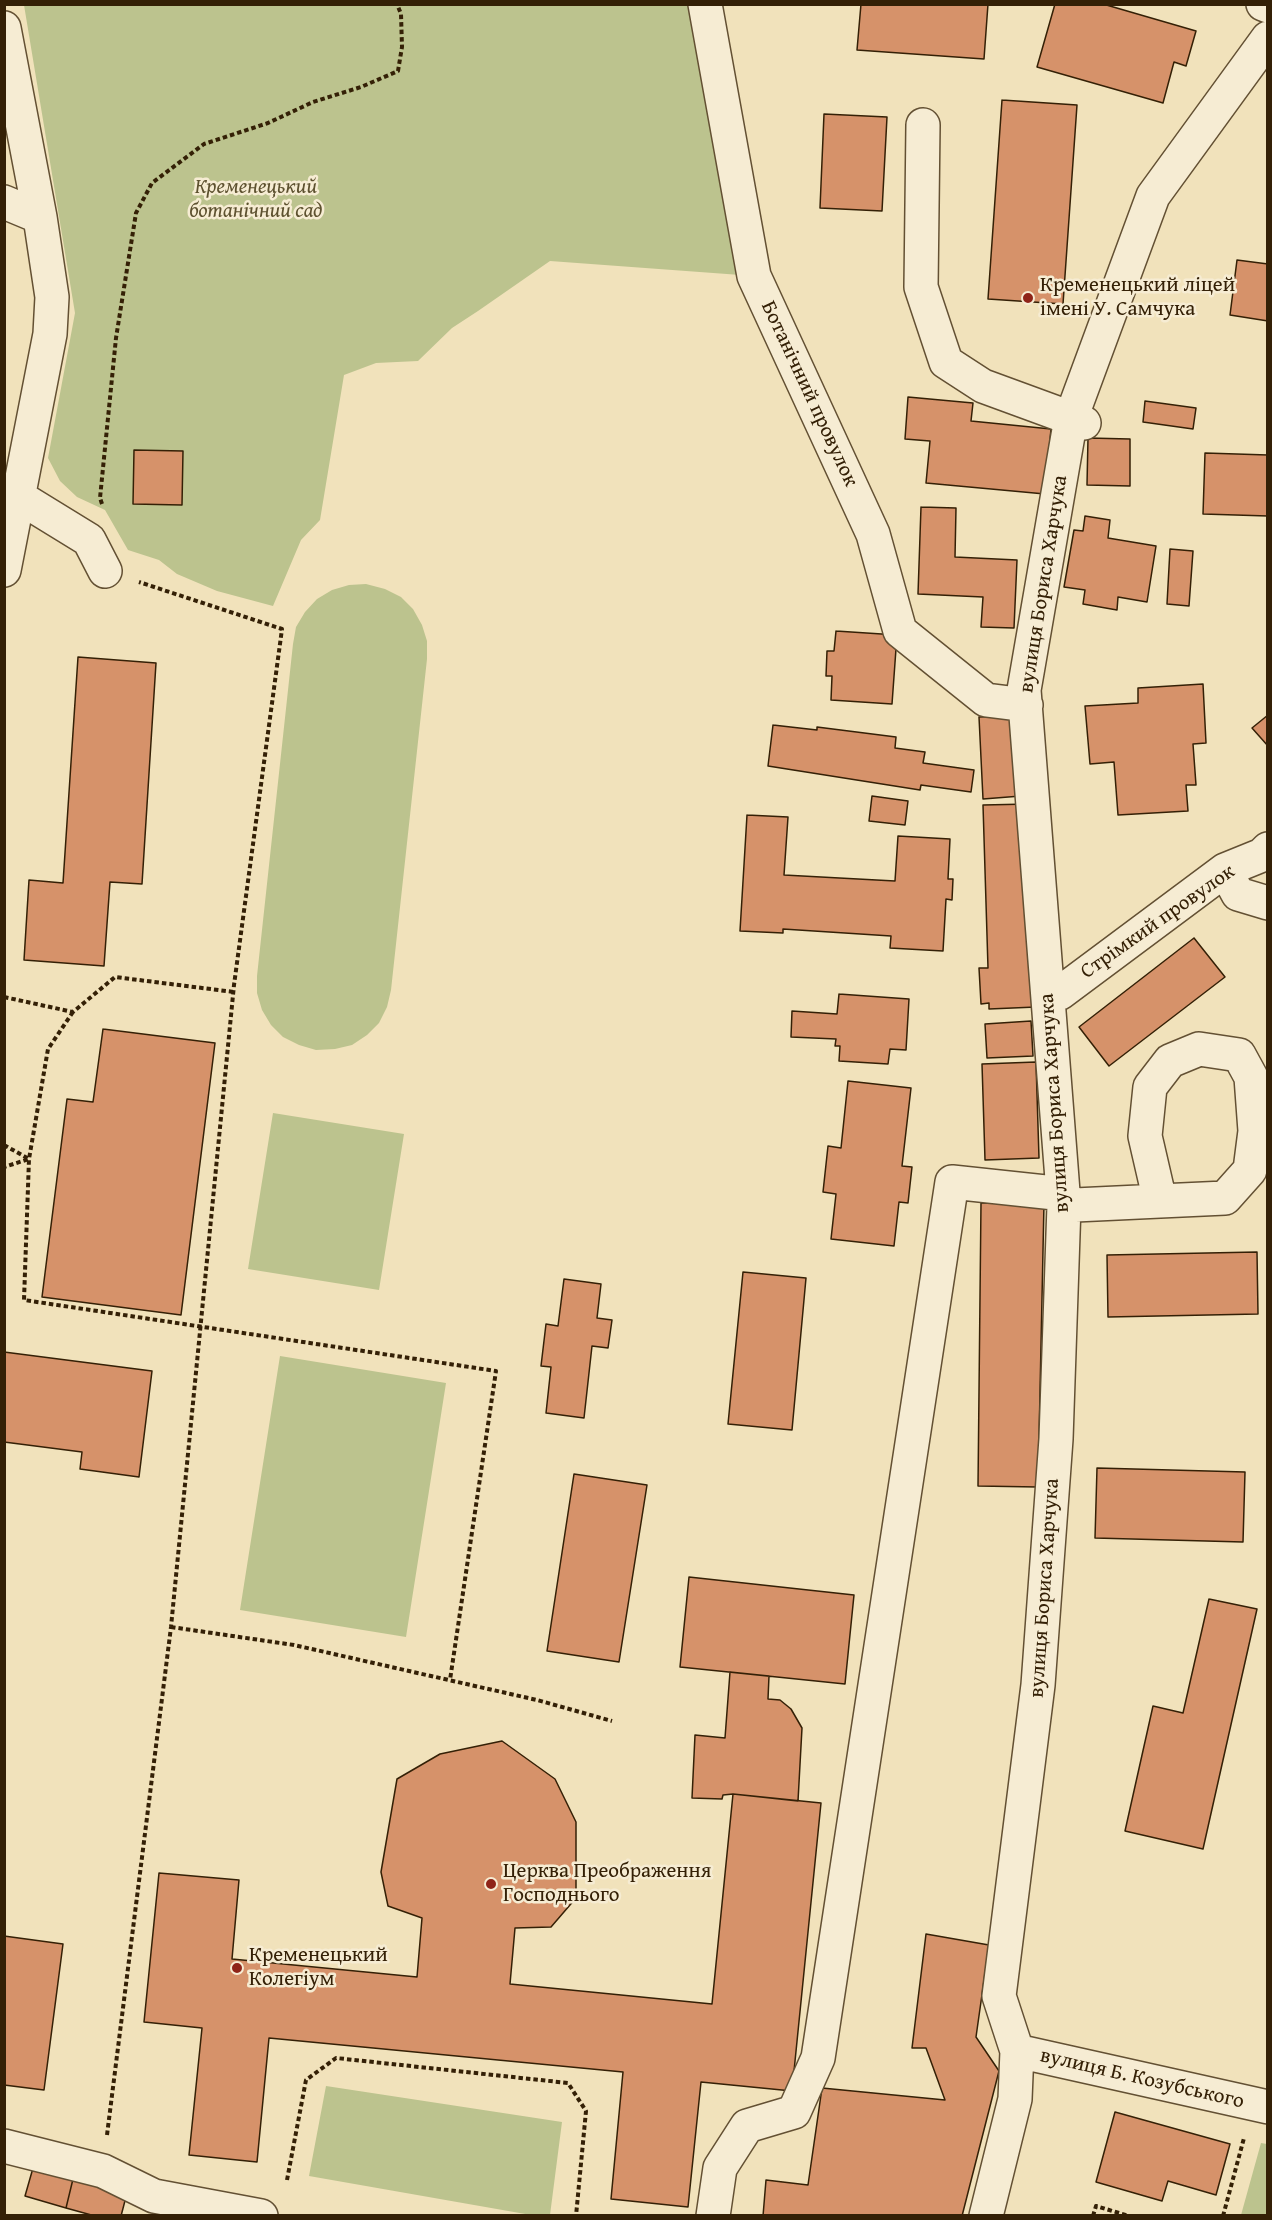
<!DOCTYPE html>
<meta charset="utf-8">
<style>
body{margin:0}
#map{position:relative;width:1272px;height:2220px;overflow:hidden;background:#f1e2bb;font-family:"Gentium Book Plus",serif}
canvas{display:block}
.frame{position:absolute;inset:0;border:6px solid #342006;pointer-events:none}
</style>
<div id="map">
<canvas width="1272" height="2220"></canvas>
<div class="frame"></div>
</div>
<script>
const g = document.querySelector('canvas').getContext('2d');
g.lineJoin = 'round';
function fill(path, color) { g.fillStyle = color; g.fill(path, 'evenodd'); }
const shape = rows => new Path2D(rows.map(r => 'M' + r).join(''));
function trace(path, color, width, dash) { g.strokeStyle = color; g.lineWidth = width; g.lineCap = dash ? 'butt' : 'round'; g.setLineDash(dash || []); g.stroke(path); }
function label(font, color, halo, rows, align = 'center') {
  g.font = font + ' "Gentium Book Plus",serif'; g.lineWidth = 5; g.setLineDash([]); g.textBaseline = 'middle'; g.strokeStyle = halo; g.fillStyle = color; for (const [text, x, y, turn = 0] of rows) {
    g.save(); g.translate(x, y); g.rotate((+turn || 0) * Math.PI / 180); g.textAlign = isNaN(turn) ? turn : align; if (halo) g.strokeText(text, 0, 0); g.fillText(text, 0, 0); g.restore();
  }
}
const green = shape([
 [24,5,705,5,754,276,550,261,478,311,452,328,418,361,376,363,344,375,320,520,301,540,273,606,217,591,177,574,159,560,128,550,105,510,77,497,60,481,48,458,75,313],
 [366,584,385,589,401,597,413,609,422,625,427,641,427,659,391,990,387,1007,379,1023,367,1035,352,1045,335,1049,316,1050,299,1045,283,1037,271,1025,262,1010,257,993,257,976,293,644,296,627,305,612,317,599,332,590,349,585],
 [273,1113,404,1134,379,1290,248,1269],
 [280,1356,446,1383,406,1637,240,1610],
 [326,2086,562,2122,550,2215,531,2215,309,2176],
 [1261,2143,1267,2144,1267,2215,1241,2215]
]);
const building = shape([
 [861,4,988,4,984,59,857,50,861,4],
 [1055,4,1103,4,1196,31,1186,66,1174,62,1163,103,1037,67,1055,4],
 [1002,100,1077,105,1063,304,988,299,1002,100],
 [824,114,887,117,882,211,820,208,824,114],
 [1237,260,1268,264,1268,321,1230,315,1237,260],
 [908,397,973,403,971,421,1051,429,1045,494,926,483,930,441,905,439,908,397],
 [1145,401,1196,408,1193,429,1143,422,1145,401],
 [1088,438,1130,439,1130,486,1087,485,1088,438],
 [134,450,183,451,182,505,133,504,134,450],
 [1205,453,1268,455,1268,516,1203,514,1205,453],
 [921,507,956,508,955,557,1017,560,1014,628,981,627,983,597,918,594,921,507],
 [1085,516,1110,520,1108,538,1156,546,1147,602,1118,597,1117,610,1083,604,1085,590,1064,587,1074,530,1083,531,1085,516],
 [1170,549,1193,551,1189,606,1167,604,1170,549],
 [836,631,897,635,892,704,831,700,832,676,826,676,827,651,834,651,836,631],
 [78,657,156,663,142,884,110,882,104,966,24,960,29,880,63,883,78,657],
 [1203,684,1206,743,1193,744,1196,785,1186,785,1188,811,1118,815,1114,762,1090,764,1085,706,1138,703,1138,688,1203,684],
 [1016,715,1021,796,983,799,979,717,1016,715],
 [1268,715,1268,746,1252,728,1268,715],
 [773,725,817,730,817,727,896,737,895,748,925,752,923,763,974,770,971,792,921,785,920,790,768,766,773,725],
 [872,796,908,801,905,825,869,821,872,796],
 [1029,804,1036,1007,989,1009,989,1003,981,1004,979,968,988,968,983,805,1029,804],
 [747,815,788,817,784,875,895,881,898,836,950,839,948,879,953,879,952,900,946,899,943,951,890,948,891,936,783,929,783,933,740,931,747,815],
 [1194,938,1225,977,1109,1066,1079,1027,1194,938],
 [839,994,909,999,906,1050,890,1049,888,1064,839,1061,840,1046,835,1046,836,1039,791,1037,792,1011,837,1014,839,994],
 [1031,1021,1033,1056,987,1058,985,1024,1031,1021],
 [103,1029,215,1043,181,1315,42,1297,67,1099,93,1102,103,1029],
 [1036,1062,1039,1158,985,1160,982,1064,1036,1062],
 [848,1081,911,1088,902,1166,912,1167,908,1203,899,1202,894,1246,831,1239,836,1194,823,1192,828,1146,841,1148,848,1081],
 [981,1203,1044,1203,1038,1487,978,1486,981,1203],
 [1257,1252,1258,1314,1108,1317,1107,1255,1257,1252],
 [743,1272,806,1278,792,1430,728,1424,743,1272],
 [564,1279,601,1284,597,1318,612,1320,608,1348,592,1346,584,1418,546,1413,551,1367,541,1366,546,1324,558,1326,564,1279],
 [4,1352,152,1371,139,1477,80,1469,82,1452,4,1442,4,1352],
 [1097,1468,1245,1472,1243,1542,1095,1538,1097,1468],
 [574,1474,647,1485,619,1662,547,1651,574,1474],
 [689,1577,854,1595,845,1684,680,1667,689,1577],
 [1209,1599,1257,1609,1203,1849,1125,1831,1153,1706,1183,1713,1209,1599],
 [730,1672,769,1676,768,1699,780,1700,791,1709,802,1728,798,1801,733,1794,723,1795,722,1799,692,1798,695,1735,725,1738,730,1672],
 [502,1741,555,1779,576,1822,576,1898,551,1927,515,1928,510,1984,712,2004,733,1794,821,1803,792,2091,701,2082,688,2207,611,2199,623,2072,269,2038,257,2162,189,2155,202,2028,144,2022,159,1873,239,1880,232,1959,417,1977,422,1918,388,1906,381,1872,397,1779,440,1754,502,1741],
 [926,1934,989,1945,976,2037,999,2071,962,2216,763,2216,766,2180,808,2185,822,2088,945,2100,926,2048,912,2048,926,1934],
 [4,1936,63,1944,44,2090,4,2085,4,1936],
 [1115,2112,1230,2144,1216,2195,1168,2181,1162,2201,1096,2182,1115,2112],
 [33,2168,73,2179,66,2208,25,2196,33,2168],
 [73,2179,127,2193,121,2216,95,2216,66,2208,73,2179]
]);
const path = shape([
 [102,504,100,498,116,338,136,213,152,183,204,144,268,123,313,102,361,87,398,71,402,47,401,14,397,4],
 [4,997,73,1012,115,977,234,992],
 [73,1012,48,1049,29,1159,24,1300,496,1371,450,1680],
 [4,1145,29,1159,4,1167],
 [171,1627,294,1645,537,1700,612,1721],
 [107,2135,171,1627,234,985,282,629,139,582],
 [287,2180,306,2080,336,2058,568,2083,586,2111,576,2216],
 [1093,2216,1096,2206,1129,2216],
 [1223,2216,1244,2138]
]);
const minor = shape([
 [705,4,754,276,873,534,900,631,986,700,1026,705],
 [1263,4,1268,6],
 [4,28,40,217,52,297,50,334,4,570],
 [923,125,921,287,946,362,983,386,1084,423],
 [4,202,40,217],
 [19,497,89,540,105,571],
 [1225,870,1238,894,1268,903],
 [1048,995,1060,993,1225,870,1262,855,1268,849],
 [1064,1205,1075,1205,1160,1201,1225,1198,1250,1170,1255,1131,1251,1077,1239,1055,1199,1049,1170,1061,1150,1087,1145,1136,1160,1201],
 [1017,2051,1268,2107],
 [4,2146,103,2171,154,2196,261,2216],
 [713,2216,720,2168,747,2126,794,2112,818,2058,952,1182,1064,1194],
 [986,2216,1015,2099,1017,2051,999,1996,1038,1685,1056,1439,1064,1205,1024,690,1071,418,1153,196,1268,38]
]);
const markers = [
 [1028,298,6,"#8f2418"],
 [491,1884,6,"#8f2418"],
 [237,1968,6,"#8f2418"]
];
const parkNames = [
 ["Кременецький",256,188],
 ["ботанічний сад",256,212]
];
const poiNames = [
 ["Кременецький ліцей",1040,286],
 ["імені У. Самчука",1040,310],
 ["Церква Преображення",503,1872],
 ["Господнього",503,1896],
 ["Кременецький",249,1956],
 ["Колегіум",249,1980]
];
const streetNames = [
 ["Ботанічний провулок",809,394,65],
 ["вулиця Бориса Харчука",1044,584,-81],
 ["Стрімкий провулок",1158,922,-35],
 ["вулиця Бориса Харчука",1055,1103,-94],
 ["вулиця Бориса Харчука",1045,1588,-86],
 ["вулиця Б. Козубського",1142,2079,13]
];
fill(green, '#bcc38e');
fill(building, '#d6926a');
trace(building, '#342006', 1.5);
trace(minor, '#635033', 36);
trace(path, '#342006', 4, [4.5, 3]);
trace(minor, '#f6ecd3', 33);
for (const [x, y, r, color] of markers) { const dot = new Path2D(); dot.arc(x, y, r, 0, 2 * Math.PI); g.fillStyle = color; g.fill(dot); trace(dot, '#f6ecd3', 2); }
label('italic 21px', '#5d512f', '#f6ecd3', parkNames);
label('21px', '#342006', '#f6ecd3', poiNames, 'left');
label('21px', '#342006', '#f6ecd3', streetNames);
</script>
